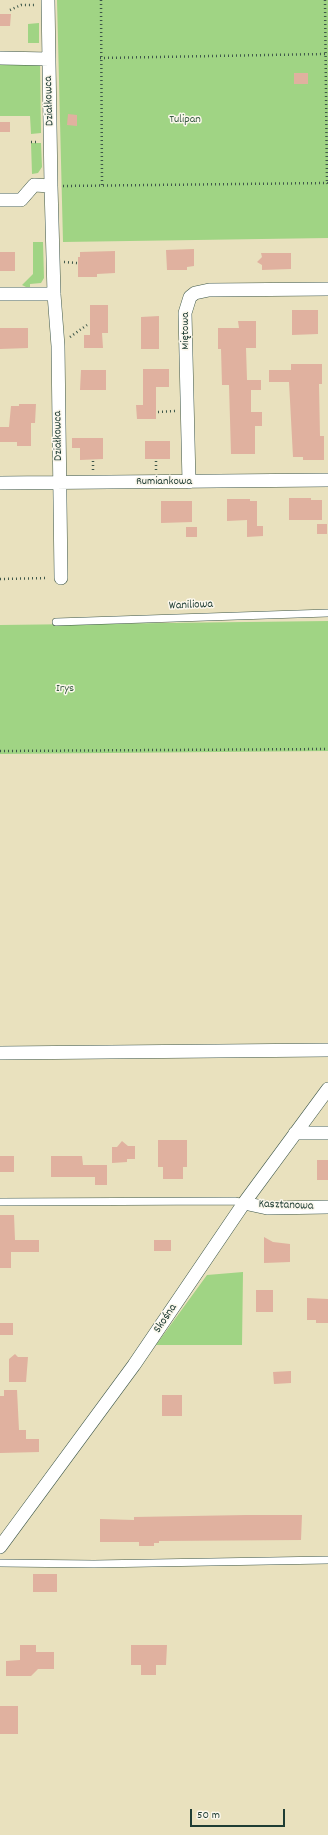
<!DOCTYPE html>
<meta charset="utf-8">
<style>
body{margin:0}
#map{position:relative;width:328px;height:1835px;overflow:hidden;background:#e9e1be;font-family:Dekko,sans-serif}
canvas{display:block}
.scale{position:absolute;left:190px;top:1809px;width:95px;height:18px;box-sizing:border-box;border:2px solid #1f3d34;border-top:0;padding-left:5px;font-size:12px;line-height:14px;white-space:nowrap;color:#1f3d34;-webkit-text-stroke:3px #fbf7ec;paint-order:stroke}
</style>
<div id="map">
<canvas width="328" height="1835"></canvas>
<div class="scale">50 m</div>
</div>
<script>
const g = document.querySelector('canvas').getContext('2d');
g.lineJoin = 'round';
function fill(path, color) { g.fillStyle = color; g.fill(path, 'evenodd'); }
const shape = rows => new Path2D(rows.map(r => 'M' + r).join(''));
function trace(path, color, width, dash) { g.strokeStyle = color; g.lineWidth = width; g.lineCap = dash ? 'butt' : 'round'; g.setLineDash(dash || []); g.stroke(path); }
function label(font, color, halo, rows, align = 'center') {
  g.font = font + ' Dekko,sans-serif'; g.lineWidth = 3; g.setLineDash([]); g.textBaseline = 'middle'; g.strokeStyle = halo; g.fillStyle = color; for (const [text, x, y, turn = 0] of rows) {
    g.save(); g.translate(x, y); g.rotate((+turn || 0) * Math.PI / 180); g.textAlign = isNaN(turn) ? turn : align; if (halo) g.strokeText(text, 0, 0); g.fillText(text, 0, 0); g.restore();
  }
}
const green = shape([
 [57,0,328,0,328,238,63,242],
 [39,23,39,43,28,43,28,24],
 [40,62,41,133,31,134,30,116,0,116,0,63],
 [41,143,42,167,38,173,32,174,31,143],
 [33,242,43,242,44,278,41,283,30,284,30,289,22,285,33,274],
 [328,621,328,751,0,754,0,625],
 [243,1272,242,1345,156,1345,207,1275]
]);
const building = shape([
 [0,14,11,14,10,26,0,26],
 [294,73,308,73,308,84,294,84],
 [68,114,77,115,77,126,67,125],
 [0,122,10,122,10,132,0,132],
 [194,249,194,266,187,267,187,270,167,270,166,250],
 [115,251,115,273,97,274,97,277,78,277,78,257,80,257,80,252],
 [0,252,15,252,15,271,0,271],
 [261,253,291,253,291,269,262,270,262,265,257,262,262,257],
 [90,305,108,305,108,333,102,333,103,348,84,348,84,335,90,335],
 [292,310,318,310,318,334,292,335],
 [159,316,159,349,141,349,141,317],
 [238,321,256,321,256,348,246,348,247,380,261,380,261,390,251,390,251,412,262,412,262,426,255,426,255,454,231,454,229,385,222,385,221,349,218,349,218,328,239,328],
 [0,328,28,328,28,348,0,349],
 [291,364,322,364,322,384,319,384,320,436,324,436,324,460,303,460,303,457,293,457,289,382,269,382,269,370,291,370],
 [143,369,169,369,169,387,156,387,156,419,137,419,136,405,143,405],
 [81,370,106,370,106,390,80,390],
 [19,404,36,404,35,423,31,423,31,446,17,446,17,442,0,442,0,427,9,427,11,406,19,406],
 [72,438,103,438,103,459,80,460,80,448,72,448],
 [145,441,170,441,170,459,145,459],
 [289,498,311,498,311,500,322,500,322,520,289,520],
 [227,499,250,499,250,501,257,501,257,526,263,526,263,536,247,537,247,520,227,521],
 [161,501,192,501,192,522,161,523],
 [317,524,327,524,327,534,317,534],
 [186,527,197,527,197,537,186,537],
 [158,1140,187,1140,187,1167,183,1167,183,1179,163,1179,163,1167,158,1167],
 [122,1141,128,1146,135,1146,135,1159,127,1159,127,1162,112,1163,112,1147,117,1147],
 [0,1156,14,1156,14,1172,0,1172],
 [51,1156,82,1156,83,1165,107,1165,107,1185,95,1185,95,1177,51,1177],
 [317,1160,328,1160,328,1180,317,1180],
 [0,1215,14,1215,15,1240,39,1240,39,1252,11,1252,11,1268,0,1268],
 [264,1237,273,1242,290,1244,290,1262,264,1263],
 [154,1240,171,1240,171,1251,154,1251],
 [256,1290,273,1290,273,1312,256,1312],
 [307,1298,328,1299,328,1323,316,1323,316,1320,307,1320],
 [0,1323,13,1323,13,1335,0,1335],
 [15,1354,18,1357,28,1357,26,1382,9,1382,9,1359],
 [291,1371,291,1383,274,1384,273,1372],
 [4,1390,17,1390,19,1430,26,1430,26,1439,39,1439,39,1452,0,1453,0,1396,4,1396],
 [162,1395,182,1395,182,1416,162,1416],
 [246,1515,302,1515,301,1540,159,1541,159,1543,154,1543,154,1546,139,1546,139,1542,100,1542,100,1519,134,1520,134,1517],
 [33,1574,57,1574,57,1592,33,1592],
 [20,1645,36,1645,36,1652,54,1652,54,1669,38,1669,31,1676,6,1676,6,1661,20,1660],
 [131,1645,167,1645,166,1665,156,1665,156,1675,141,1675,141,1665,131,1665],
 [0,1706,18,1706,18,1734,0,1734]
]);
const path = shape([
 [101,0,102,185],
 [325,0,327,183],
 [10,10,21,5,36,5],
 [100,58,325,54],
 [31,142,39,142],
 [63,186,327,183,328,186],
 [64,262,77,263],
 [70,337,87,325],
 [158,412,175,411],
 [156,461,156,470],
 [93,470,93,460],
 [0,579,48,578],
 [0,751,328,749]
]);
const lane = shape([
 [56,622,328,613],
 [0,1202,235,1201,244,1203],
 [0,1563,94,1564,328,1560]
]);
const street = shape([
 [0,58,49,59],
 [51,186,54,294,58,346,61,578],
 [0,200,21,200,34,185,51,186,48,0],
 [0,294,54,294],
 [189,482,185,313,190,297,195,293,209,290,328,289],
 [0,483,328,480],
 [0,1053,328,1050],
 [295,1133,328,1133],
 [244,1203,267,1208,328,1207],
 [0,1547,134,1365,244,1203,328,1089]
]);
const streetNames = [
 ["Działkowca",50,101,-92],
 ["Miętowa",186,331,-90],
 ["Działkowca",59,436,-91],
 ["Rumiankowa",164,482],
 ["Waniliowa",191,606,-2],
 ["Kasztanowa",286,1206,2],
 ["Skośna",166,1319,-56]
];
const parkNames = [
 ["Tulipan",185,120],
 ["Irys",65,689]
];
fill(green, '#a0d484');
fill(building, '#e0b19f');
trace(lane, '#3d5649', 8);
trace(street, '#3d5649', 14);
trace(path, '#3d5649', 2.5, [1, 3]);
trace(lane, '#fff', 7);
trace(street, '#fff', 13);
label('12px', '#1f3d34', '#fbf7ec', streetNames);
label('12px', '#395b44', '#fbf7ec', parkNames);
</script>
